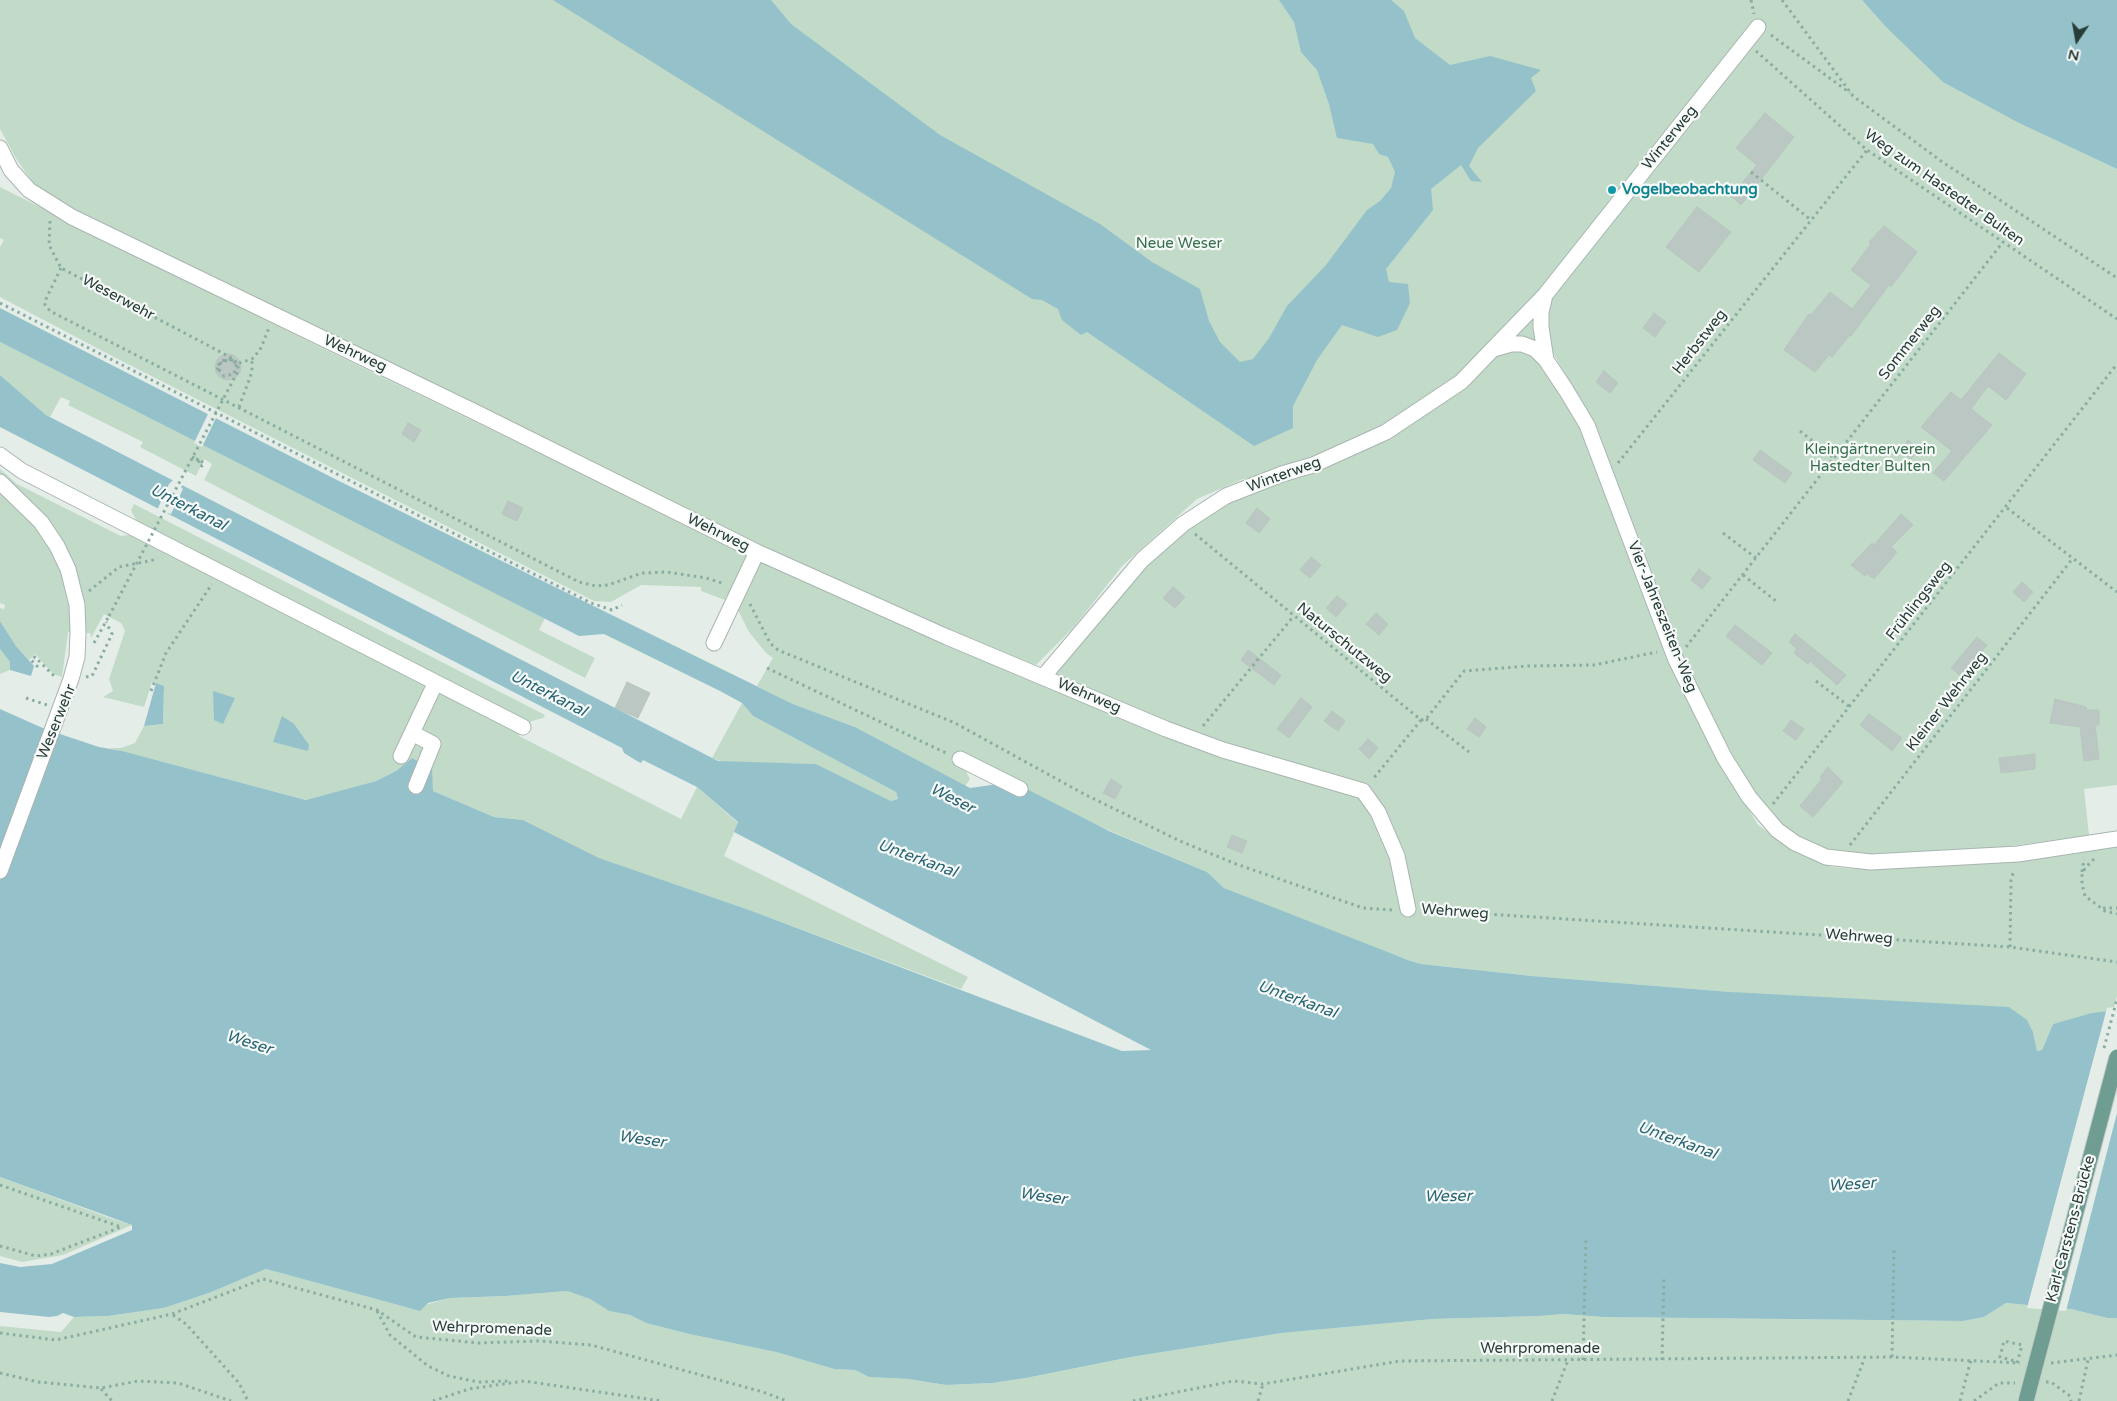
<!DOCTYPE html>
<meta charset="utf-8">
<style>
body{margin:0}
#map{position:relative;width:2117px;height:1401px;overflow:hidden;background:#e5ede9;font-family:"Varela Round",sans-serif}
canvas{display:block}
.north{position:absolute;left:2052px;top:15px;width:50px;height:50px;-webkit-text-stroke:4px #f6f9f8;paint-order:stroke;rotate:192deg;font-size:14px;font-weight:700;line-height:20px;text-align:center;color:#273d37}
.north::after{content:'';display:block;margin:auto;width:18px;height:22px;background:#273d37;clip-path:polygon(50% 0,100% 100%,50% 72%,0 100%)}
</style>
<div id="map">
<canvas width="2117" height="1401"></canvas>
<div class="north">N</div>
</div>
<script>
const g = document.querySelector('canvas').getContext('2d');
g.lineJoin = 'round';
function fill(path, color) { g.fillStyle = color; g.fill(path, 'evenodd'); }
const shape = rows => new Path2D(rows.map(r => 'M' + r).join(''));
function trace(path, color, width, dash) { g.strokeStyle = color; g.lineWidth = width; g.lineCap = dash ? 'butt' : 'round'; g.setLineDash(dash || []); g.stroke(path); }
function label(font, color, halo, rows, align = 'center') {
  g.font = font + ' "Varela Round",sans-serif'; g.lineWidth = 4.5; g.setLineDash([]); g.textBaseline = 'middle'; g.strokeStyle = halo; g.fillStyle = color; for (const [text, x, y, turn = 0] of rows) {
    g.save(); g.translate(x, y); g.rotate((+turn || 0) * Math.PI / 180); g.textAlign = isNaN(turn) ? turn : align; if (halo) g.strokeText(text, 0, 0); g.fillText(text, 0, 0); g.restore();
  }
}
const green = shape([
 [0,0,1862,0,1885,26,2021,124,2117,169,2117,785,2084,789,2089,835,1990,849,1884,859,1833,854,1785,829,1750,788,1683,660,1576,394,1547,342,1546,310,1552,294,1638,170,1526,306,1461,375,1391,421,1350,443,1252,478,1243,479,1197,499,1122,566,1074,627,1036,665,920,618,760,545,86,218,43,192,32,181,17,160,0,129],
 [0,187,322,348,657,510,1044,682,1147,564,1182,533,1230,502,1270,484,1321,470,1498,355,1505,351,1528,351,1542,363,1580,425,1741,797,1758,825,1797,853,1832,867,1854,869,1920,866,2117,845,2117,996,2114,1009,2053,1024,2042,1050,2037,1051,2033,1032,1731,992,1532,976,1421,964,1371,947,1236,893,1224,888,1207,872,958,766,965,770,970,779,965,786,855,727,793,704,757,686,773,658,766,653,749,632,738,610,741,603,727,595,725,600,701,591,701,587,641,585,611,602,594,601,114,357,0,297,0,247,4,240,0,238],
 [1538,307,1541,347,1508,339],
 [0,342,545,618,539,630,595,658,585,678,204,480,212,464,204,459,196,476,140,447,143,442,68,405,70,401,61,397,50,417,46,415,0,375],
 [0,469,17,484,121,536,128,535,136,520,131,510,134,504,545,715,543,718,525,723,519,736,681,819,697,787,738,823,724,856,968,977,961,989,752,911,598,858,523,820,494,817,433,791,431,768,412,758,396,771,376,781,307,800,109,748,121,748,135,743,144,726,163,724,164,686,152,682,144,707,103,697,113,691,109,679,125,631,121,623,104,614,91,638,90,633,68,632,62,677,53,674,35,654,29,660,16,646,0,621,0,608,4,609,5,605,0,603],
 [0,649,10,662,10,670,0,674],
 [742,703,753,716,896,792,898,799,891,801,816,764,723,762,712,758],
 [0,1177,107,1217,132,1225,63,1255,22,1262,0,1256],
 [266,1269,405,1307,425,1305,450,1298,506,1296,567,1291,590,1299,609,1311,630,1315,646,1323,689,1334,776,1352,834,1369,855,1370,869,1377,908,1379,946,1385,992,1383,1026,1378,1131,1357,1282,1333,1433,1319,1540,1316,1563,1314,1603,1317,1963,1321,1984,1317,2006,1303,2071,1309,2107,1318,2117,1318,2117,1401,0,1401,0,1326,61,1332,74,1317,108,1316,164,1308,209,1293]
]);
const water = shape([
 [553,0,771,0,791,24,940,135,1100,224,1152,262,1200,289,1209,321,1220,342,1240,362,1253,359,1269,338,1287,306,1326,265,1367,210,1380,201,1391,188,1395,172,1388,157,1379,154,1373,144,1337,138,1329,104,1317,70,1301,52,1294,22,1279,0,1391,0,1404,11,1415,38,1450,65,1490,56,1541,70,1531,78,1536,91,1478,148,1469,166,1482,182,1471,181,1461,165,1431,189,1433,210,1386,269,1389,282,1408,284,1410,303,1397,330,1378,337,1342,325,1317,360,1293,406,1293,428,1254,446,1087,332,1081,335,1062,320,1058,309,1042,300,1032,299],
 [1862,0,2117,0,2117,169,2021,124,1943,82,1885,26],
 [0,308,335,479,793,704,855,727,970,788,1013,782,1109,831,1207,872,1224,888,1408,960,1421,964,1532,976,1731,992,2009,1007,2027,1020,2033,1032,2037,1051,2042,1050,2053,1024,2092,1013,2117,1010,2117,1318,2107,1318,2071,1309,2006,1303,1984,1317,1963,1321,1603,1317,1563,1314,1540,1316,1433,1319,1282,1333,1131,1357,1026,1378,992,1383,946,1385,908,1379,869,1377,855,1370,834,1369,776,1352,689,1334,646,1323,630,1315,609,1311,590,1299,567,1291,506,1296,450,1298,428,1303,420,1311,266,1269,209,1293,164,1308,108,1316,74,1317,63,1313,57,1316,49,1317,0,1312,0,1263,20,1267,52,1264,132,1230,132,1225,0,1177,0,709,45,729,99,747,122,751,306,800,376,781,396,771,412,758,432,768,433,791,494,817,523,820,599,858,752,911,1122,1051,1151,1050,734,832,738,822,697,787,643,760,641,763,637,761,624,753,622,748,0,427,0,375,46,415,718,761,816,764,891,801,898,799,896,792,753,716,742,703,720,691,604,634,579,636,0,342],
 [0,621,16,646,34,666,31,676,10,670,10,662,0,649],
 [156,683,164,686,163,724,144,726],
 [213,691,235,698,223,724,214,720],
 [282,716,294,724,309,745,308,751,273,742]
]);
const pier = shape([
 [209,412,217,416,202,447,194,443],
 [175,478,184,483,181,487,183,489,171,514,167,513,166,516,159,512,158,508,169,484],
 [2114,1007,2117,1007,2117,1113,2066,1311,2027,1308,2107,1008]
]);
const building = shape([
 [1765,113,1794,137,1741,205,1731,196,1757,165,1736,148,1765,113],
 [1697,207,1731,232,1699,272,1666,247,1697,207],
 [1884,226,1917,252,1891,287,1889,285,1851,336,1850,335,1832,357,1829,355,1815,372,1784,350,1809,314,1811,315,1830,292,1852,309,1871,285,1851,270,1871,244,1869,242,1884,226],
 [1654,313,1666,322,1655,337,1643,328,1654,313],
 [1999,353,2026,374,2006,400,1988,386,1971,409,1992,425,1944,481,1933,473,1952,451,1921,427,1951,392,1961,400,1999,353],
 '215 367a13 13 0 1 1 26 0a13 13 0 1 1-26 0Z',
 [1604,371,1618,383,1610,393,1596,382,1604,371],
 [408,423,421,430,414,442,402,434,408,423],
 [1908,440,1919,449,1911,459,1900,451,1908,440],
 [1760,450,1792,473,1785,483,1753,460,1760,450],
 [508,501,523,508,517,521,502,514,508,501],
 [1257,508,1270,519,1259,533,1246,523,1257,508],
 [1901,514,1913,525,1891,547,1897,552,1874,579,1867,574,1865,576,1851,565,1872,543,1874,545,1901,514],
 [1311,557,1321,565,1310,578,1300,570,1311,557],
 [1699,569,1711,578,1702,589,1691,580,1699,569],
 [2022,582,2033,592,2024,602,2013,592,2022,582],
 [1173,587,1185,597,1175,608,1163,598,1173,587],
 [1337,596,1347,604,1336,617,1326,608,1337,596],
 [1376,613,1388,624,1379,635,1366,624,1376,613],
 [1735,625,1772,653,1762,665,1726,636,1735,625],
 [1795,634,1846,675,1837,685,1810,661,1808,664,1794,653,1797,649,1789,642,1795,634],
 [1977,637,1987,645,1961,676,1951,668,1977,637],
 [1248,650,1281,675,1274,685,1241,660,1248,650],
 [627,682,650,693,638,718,615,708,627,682],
 [1301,698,1312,707,1289,738,1277,729,1301,698],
 [2055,699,2086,707,2087,710,2099,710,2099,725,2095,725,2099,759,2084,761,2080,727,2050,723,2055,699],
 [1332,711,1345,721,1338,731,1324,721,1332,711],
 [1869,714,1902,738,1892,751,1860,725,1869,714],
 [1475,718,1486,727,1479,737,1467,729,1475,718],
 [1791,720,1804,729,1796,740,1783,731,1791,720],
 [1368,739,1378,748,1369,759,1359,749,1368,739],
 [2035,754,2035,769,2001,773,1999,758,2035,754],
 [1828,767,1843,782,1813,817,1800,806,1822,779,1820,777,1828,767],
 [1111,779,1122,786,1115,799,1103,793,1111,779],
 [1232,835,1247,841,1242,853,1227,847,1232,835]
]);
const path = shape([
 [1751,0,1754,14],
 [1782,0,1853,96,1941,161,2117,278],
 [1771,35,1850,93],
 [1756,51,1867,150,2117,319],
 [1751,172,1811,220],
 [50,221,49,245,61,268,232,358],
 [61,268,45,301,45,305,50,311,579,582,596,586,608,585,642,573,667,572,706,578,725,584],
 [0,303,591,603,612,610,622,605],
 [217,370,219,366,222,361,232,360,236,365,234,374,224,376,220,371,218,366,221,361,232,359,236,364,252,359,260,350,269,328],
 [239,407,252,372,252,359],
 [1800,431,1834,458],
 [192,457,196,459],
 [201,461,204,463,202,466,198,464,199,461,203,461],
 [1618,463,1867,150],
 [2007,508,2117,592],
 [1723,533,1756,558],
 [1195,534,1421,720,1373,779],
 [1743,575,1776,601],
 [89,591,119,567,158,559],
 [750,604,770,643,778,650,955,723,1084,794,1180,841,1236,864,1363,908,1392,910],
 [94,643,109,616],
 [1686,647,2003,242],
 [38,667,31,660,35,657,56,678],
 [767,668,946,753],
 [86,677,92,676,112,634,106,622],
 [1816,681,1850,707],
 [151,691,166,653,212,584],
 [26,698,47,705],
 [1426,719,1469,752],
 [1421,720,1426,719,1464,671,1529,666,1594,665,1657,652],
 [1203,726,1293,617],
 [1773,804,2117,364],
 [1850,845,2073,558],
 [2094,859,2085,868,2082,875,2082,884,2085,896,2105,911,2117,914],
 [2082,872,2084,859],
 [2103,908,2117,908],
 [1423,910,2010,947,2117,962],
 [2010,947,2011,880,2014,870],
 [0,1185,121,1227],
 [0,1246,36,1256,51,1254,121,1227],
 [377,1311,390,1335,428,1366,449,1376,478,1382,510,1381],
 [173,1315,186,1324,239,1383,248,1401],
 [0,1333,56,1340,172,1314,263,1279,377,1310,416,1337,478,1343,538,1341,591,1345,763,1392,787,1401],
 [1892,1357,1894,1248],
 [1583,1360,1586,1239],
 [1662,1360,1664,1278],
 [2017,1363,2022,1345,2004,1341,2000,1357,2018,1362],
 [2051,1363,2117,1355],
 [0,1373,38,1382,101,1388,138,1381,178,1383,231,1401],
 [2046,1382,2051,1382,2070,1396,2071,1401],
 [101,1389,112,1401],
 [433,1401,469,1389,524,1381,661,1401],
 [1133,1401,1233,1381,1263,1384,1400,1361,1892,1357,2020,1363],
 [1258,1401,1263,1384],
 [1552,1401,1568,1360],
 [1848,1401,1865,1357],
 [1960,1401,1971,1360],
 [1974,1401,1999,1383,2015,1383],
 [2079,1401,2088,1360]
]);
const minor = shape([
 [0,148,11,170,29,190,72,217,475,412,757,552,947,637,1166,729,1223,750,1363,791,1378,812,1397,856,1408,909],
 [1545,295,1541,312,1541,327,1546,360],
 [1494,349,1511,344,1522,344,1535,349,1546,360,1566,390,1587,425,1676,660,1724,757,1749,797,1777,830,1795,843,1826,857,1871,862,2018,854,2117,839],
 [0,455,22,471,523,727],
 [0,482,41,522,57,546,68,569,77,605,78,632,77,657,71,679,0,871],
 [714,643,757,552],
 [1043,677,1142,560,1183,524,1226,496,1282,474,1313,465,1386,432,1461,382,1545,295,1758,27],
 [412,733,433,744,416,786],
 [401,756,435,684],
 [960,759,1020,789]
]);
const pathBridge = shape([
 [196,459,201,461],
 [109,616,238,371,238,364,232,358],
 [2104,1048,2117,999]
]);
const majorBridge = shape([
 [2026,1401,2117,1057]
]);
const markers = [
 [1612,190,5,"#0f9aa8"]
];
const streetNames = [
 ["Winterweg",1670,138,-51],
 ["Weg zum Hastedter Bulten",1944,188,35],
 ["Weserwehr",118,298,28],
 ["Herbstweg",1700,342,-52],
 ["Sommerweg",1910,343,-52],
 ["Wehrweg",355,354,25],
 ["Winterweg",1284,475,-20],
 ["Wehrweg",718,533,26],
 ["Frühlingsweg",1919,601,-52],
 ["Vier-Jahreszeiten-Weg",1662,617,68],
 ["Naturschutzweg",1344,643,39],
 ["Wehrweg",1089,696,23],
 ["Kleiner Wehrweg",1947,702,-52],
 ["Weserwehr",57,722,-68],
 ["Wehrweg",1455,912,4],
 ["Wehrweg",1859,937,4],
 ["Karl-Carstens-Brücke",2071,1229,-75],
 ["Wehrpromenade",492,1329,2],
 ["Wehrpromenade",1540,1349]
];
const cultureNames = [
 ["Vogelbeobachtung",1622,190]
];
const parkNames = [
 ["Neue Weser",1179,244],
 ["Kleingärtnerverein",1870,450],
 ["Hastedter Bulten",1870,467]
];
const waterNames = [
 ["Unterkanal",188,508,27],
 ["Unterkanal",548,694,27],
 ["Weser",952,799,27],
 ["Unterkanal",917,859,20],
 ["Unterkanal",1297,1000,20],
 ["Weser",249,1043,18],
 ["Weser",642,1140,8],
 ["Unterkanal",1677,1141,20],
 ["Weser",1852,1185,-4],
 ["Weser",1043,1197,8],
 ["Weser",1448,1197,-1]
];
fill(green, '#c1dbc8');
fill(water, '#95c2ca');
fill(pier, '#e5ede9');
fill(building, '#bbc7c2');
trace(building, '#b8c6c0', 1);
trace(minor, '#a8b5b0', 17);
trace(path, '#8aaca2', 3, [2.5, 4]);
trace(minor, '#fff', 15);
trace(majorBridge, '#c3c9c7', 17, []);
trace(pathBridge, '#8aaca2', 3, [2.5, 4]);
trace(majorBridge, '#6f9d91', 15);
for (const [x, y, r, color] of markers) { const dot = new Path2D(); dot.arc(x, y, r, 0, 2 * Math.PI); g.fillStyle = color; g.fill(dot); trace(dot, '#f6f9f8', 2); }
label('15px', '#273d37', '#f6f9f8', streetNames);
label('bold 15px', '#0d838f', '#f6f9f8', cultureNames, 'left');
label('15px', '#356f4c', '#f6f9f8', parkNames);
label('italic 16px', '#276572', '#f6f9f8', waterNames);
</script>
